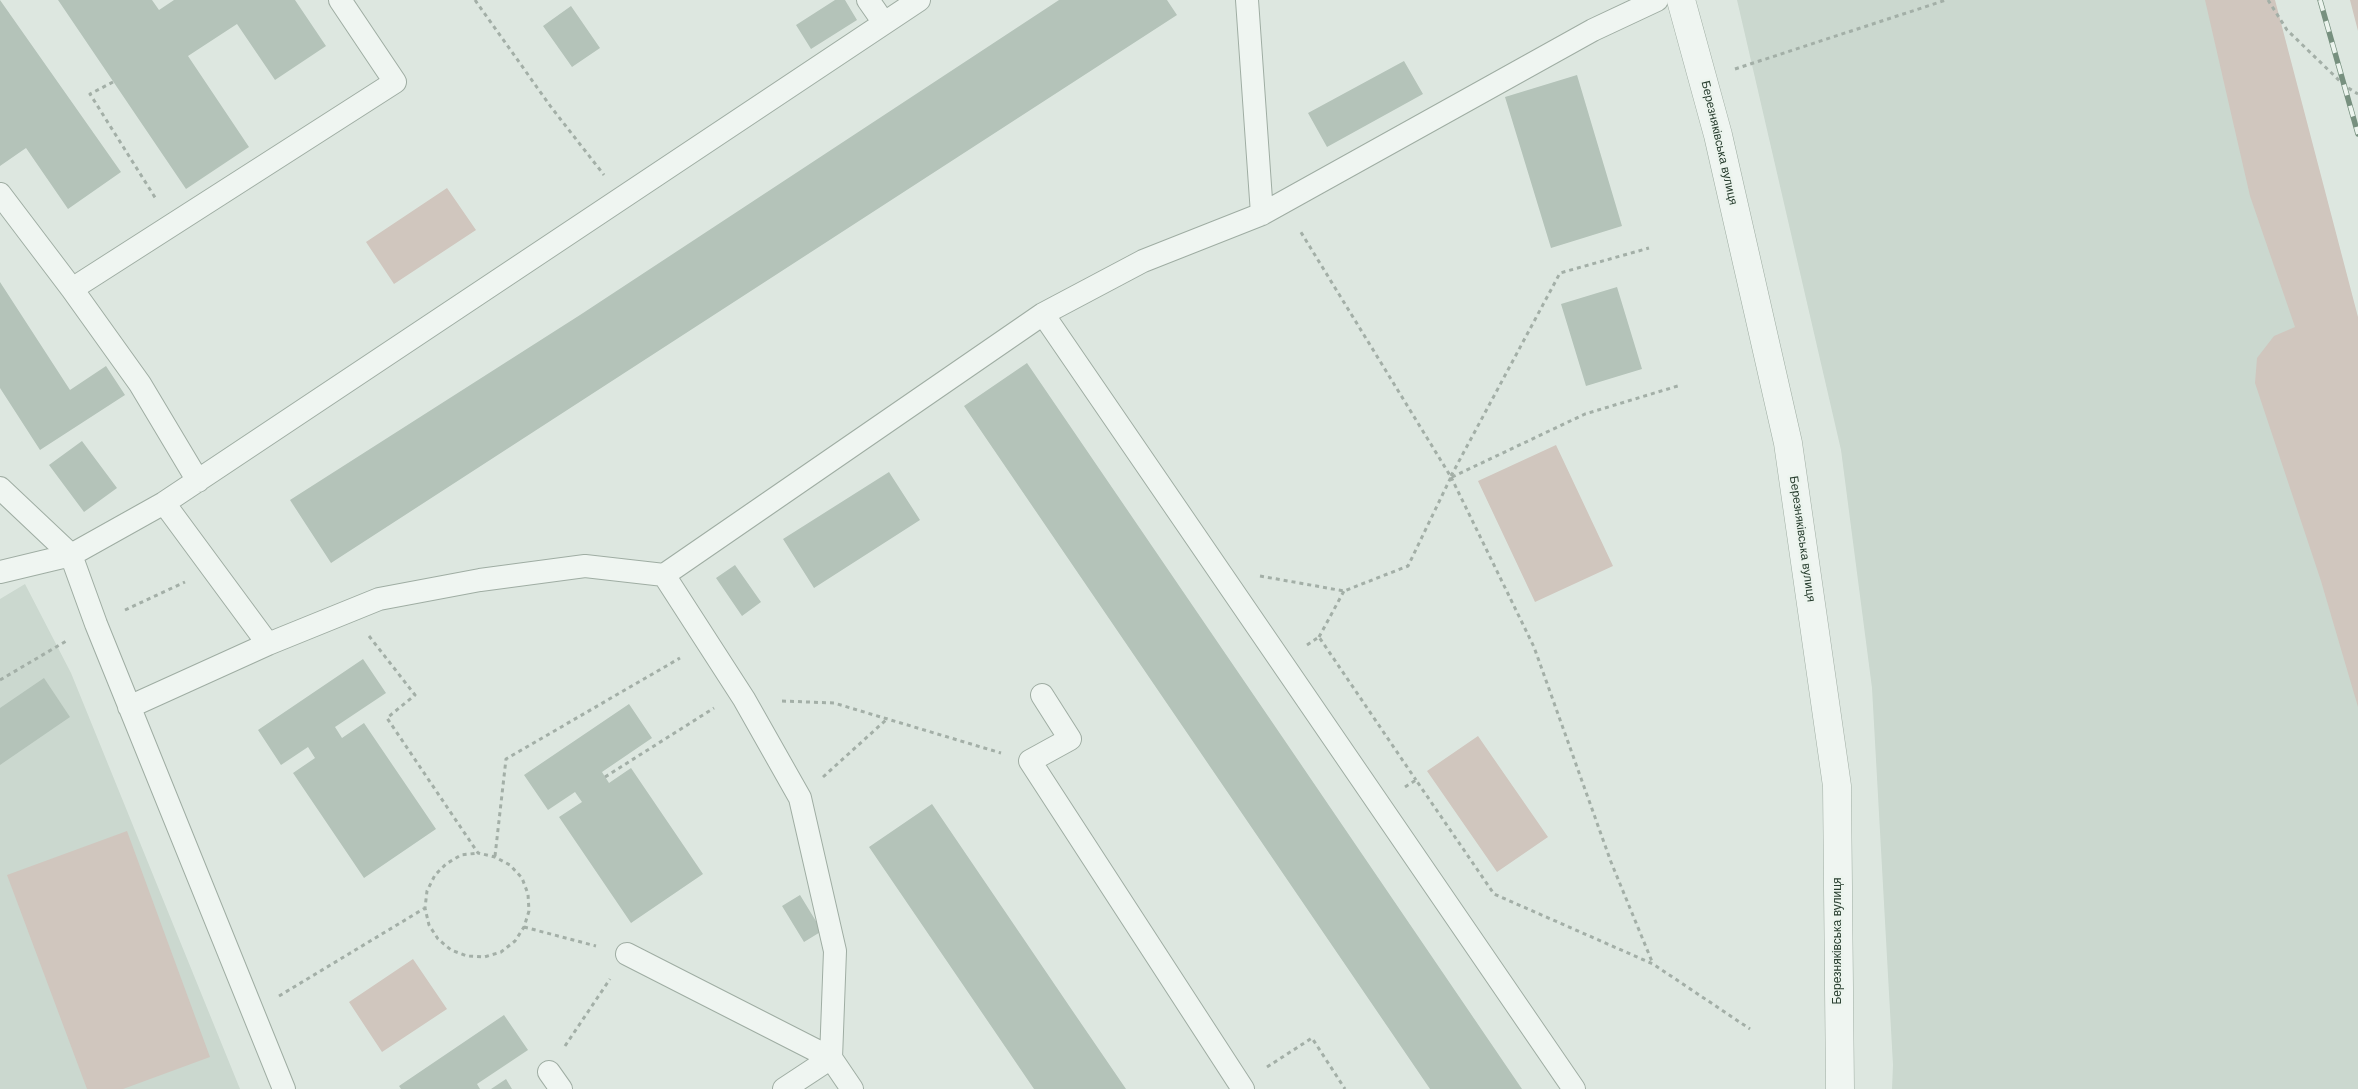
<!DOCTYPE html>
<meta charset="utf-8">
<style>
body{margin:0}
canvas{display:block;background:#dde7e0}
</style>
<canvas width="2358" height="1089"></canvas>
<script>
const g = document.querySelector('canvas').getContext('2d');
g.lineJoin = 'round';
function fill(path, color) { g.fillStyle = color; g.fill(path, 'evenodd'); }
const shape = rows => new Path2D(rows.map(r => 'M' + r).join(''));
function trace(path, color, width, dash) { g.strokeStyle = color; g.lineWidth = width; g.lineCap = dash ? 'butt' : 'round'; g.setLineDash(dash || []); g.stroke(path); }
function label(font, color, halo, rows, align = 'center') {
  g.font = font + ' Arial,sans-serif'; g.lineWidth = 5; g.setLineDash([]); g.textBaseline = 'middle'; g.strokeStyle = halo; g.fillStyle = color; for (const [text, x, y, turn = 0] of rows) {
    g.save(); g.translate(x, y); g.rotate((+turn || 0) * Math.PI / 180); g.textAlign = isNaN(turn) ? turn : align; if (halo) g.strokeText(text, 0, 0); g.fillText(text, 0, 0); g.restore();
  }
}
const built = shape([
 [1737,0,2245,0,2358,433,2358,1089,1892,1089,1893,1065,1872,688,1841,450],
 [25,584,71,673,240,1089,0,1089,0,599]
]);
const green = shape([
 [2205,0,2275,0,2358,317,2358,707,2321,581,2255,383,2257,358,2274,336,2295,327,2250,196],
 [2350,0,2358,0,2358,31],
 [447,188,476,230,394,284,366,242],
 [1556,445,1613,566,1535,602,1478,481],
 [1478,736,1548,837,1497,872,1427,771],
 [127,831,210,1057,123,1089,87,1089,7,875],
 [413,959,447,1009,382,1052,349,1002]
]);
const building = shape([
 [0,0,121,172,68,209,26,148,0,166],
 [58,0,152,0,159,10,174,0,295,0,326,46,275,80,237,24,188,56,249,147,186,189],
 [835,0,845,0,857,20,811,49,796,25],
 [1059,0,1167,0,1177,15,331,563,290,500,580,315],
 [571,6,600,48,572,67,543,26],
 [1404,61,1423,94,1327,147,1308,113],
 [1577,75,1622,226,1551,248,1505,97],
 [0,282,70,390,106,366,125,395,40,450,0,388],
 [1617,287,1642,369,1586,386,1561,304],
 [1027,363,1283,738,1522,1089,1430,1089,964,406],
 [82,441,117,488,84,512,49,465],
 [889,472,920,520,814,588,783,539],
 [735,565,761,602,742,616,716,578],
 [363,659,386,693,335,727,342,738,364,723,436,829,364,878,293,773,315,758,308,747,281,765,258,730],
 [44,678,70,717,0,765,0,708],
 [629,704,652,738,602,772,609,783,631,768,703,874,631,923,559,817,582,802,575,792,548,810,524,775],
 [932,804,1074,1013,1126,1089,1034,1089,869,847],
 [800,895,822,931,804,942,782,906],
 [504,1015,528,1050,477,1084,480,1089,401,1089,399,1086],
 [506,1079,512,1089,491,1089]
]);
const path = shape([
 [475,0,551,107,604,175],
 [2268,0,2287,30,2345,86,2358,94],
 [1735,69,1946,0],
 [113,82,90,94,156,199],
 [1451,476,1560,273,1649,248],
 [1451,477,1534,647,1611,862,1653,964],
 [1452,477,1585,414,1681,385],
 [1260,576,1344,591,1408,566,1451,477,1299,229],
 [125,610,185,582],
 [369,636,415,695,387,718,478,853,495,857,510,865,522,878,528,894,529,911,524,927,515,941,501,952,484,957,467,956,451,950,438,939,429,925,425,908,427,891,435,875,446,864,461,855,478,853],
 [1319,637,1344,591],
 [1307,645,1319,637,1416,780],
 [0,680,68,640],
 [782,701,834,703,1001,753],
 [605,777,714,708],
 [823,777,887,719],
 [1405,787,1416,780,1494,894,1653,964,1750,1029],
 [495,856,506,759,680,658],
 [524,927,596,946],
 [279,996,425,908],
 [565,1046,610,979],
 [1267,1067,1312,1038,1345,1089]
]);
const service = shape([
 [868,0,884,23],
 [1247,0,1262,214],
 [0,194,72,289,140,384,198,481],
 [72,289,395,82,340,0],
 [1043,314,1574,1089],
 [0,488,71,555,96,624,284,1089],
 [164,503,268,644,379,599,480,580,585,566,664,575,1043,314,1143,261,1262,214,1593,30,1657,0],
 [0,572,71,555,164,503,919,0],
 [664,575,744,699,800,798,835,951,831,1058,852,1089],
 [1042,695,1070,739,1030,761,1243,1089],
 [129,707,268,644],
 [627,954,831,1058,784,1089],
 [549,1072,561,1089]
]);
const tertiary = shape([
 [1681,0,1718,135,1788,443,1837,786,1840,1089]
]);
const rail = shape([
 [2320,0,2358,134]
]);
const streetNames = [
 ["Березняківська вулиця",1719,143,77],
 ["Березняківська вулиця",1802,539,82],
 ["Березняківська вулиця",1838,941,-90]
];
fill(built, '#cbd8cf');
fill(green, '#d0c6be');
fill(building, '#b4c3b9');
trace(service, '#9fada3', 24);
trace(tertiary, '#9fada3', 29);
trace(path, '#a3afa7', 3, [4, 4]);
trace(service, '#eff5f1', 22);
trace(tertiary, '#eff5f1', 28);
trace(rail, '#77907f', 5.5);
trace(rail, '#ecf4ee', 4, [11]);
label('12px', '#273d2e', '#ecf4ee', streetNames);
</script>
